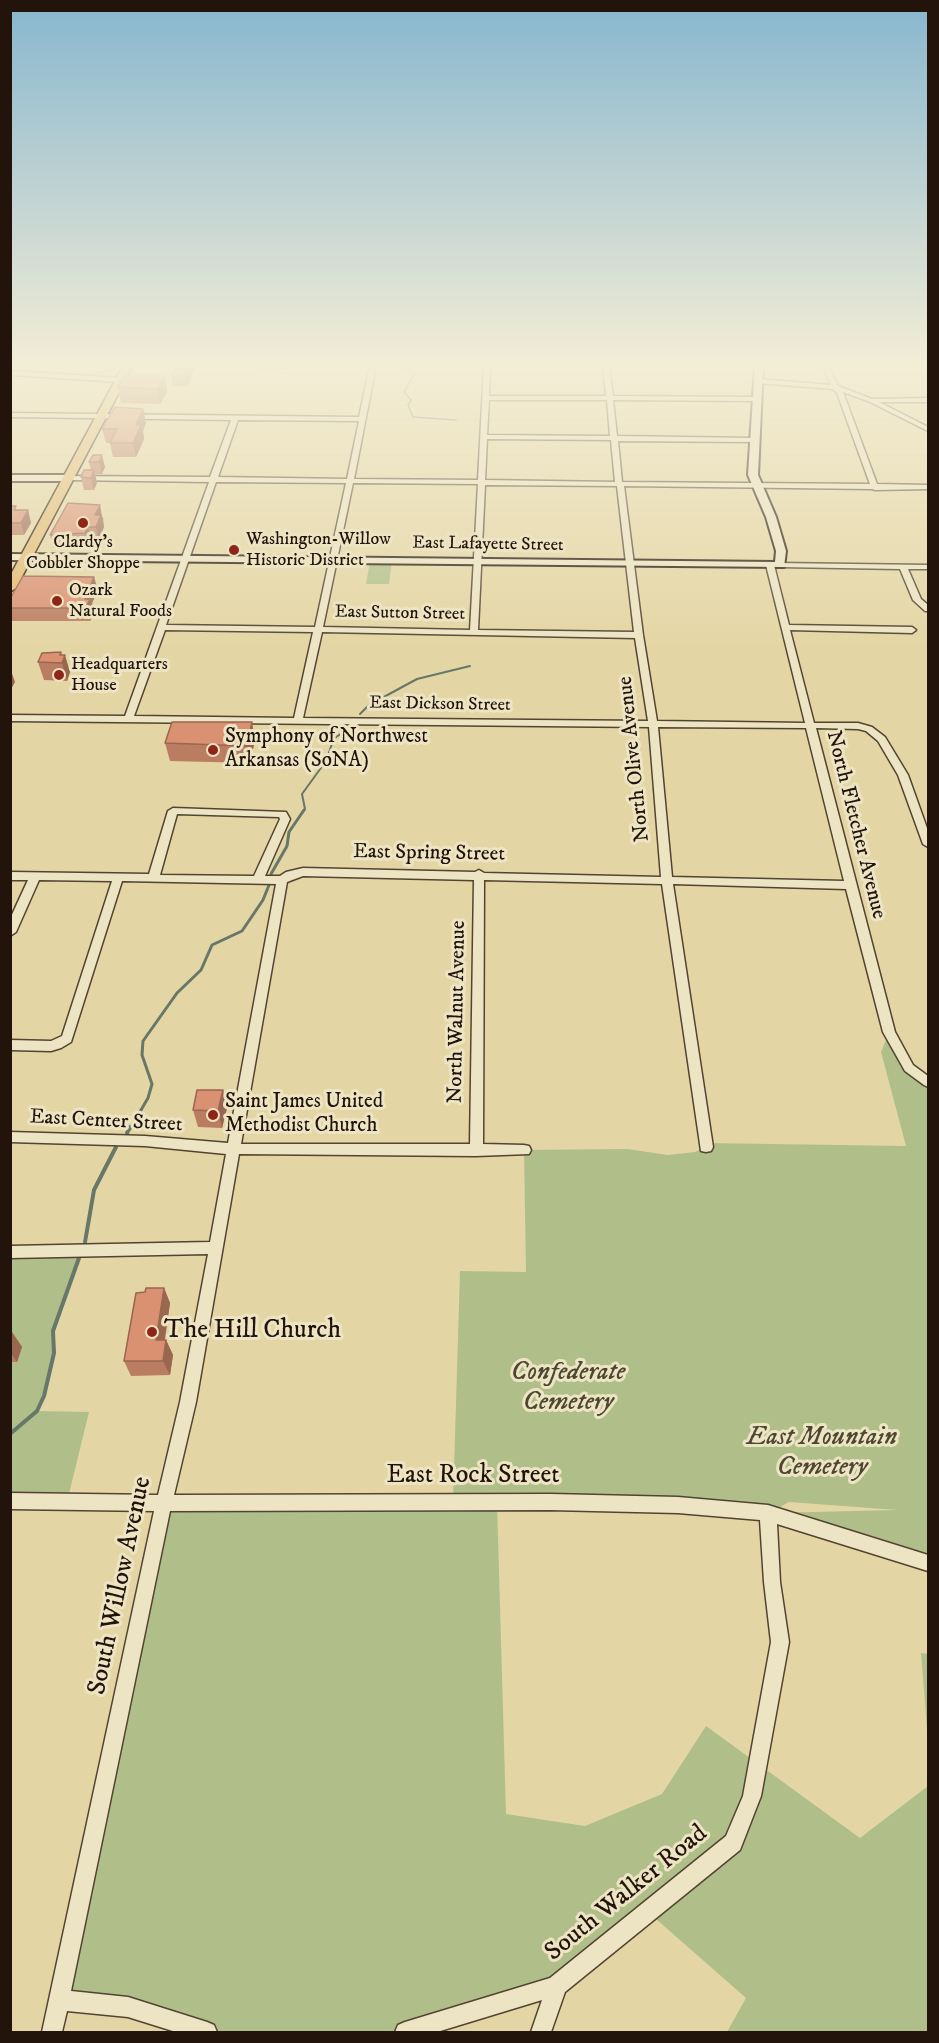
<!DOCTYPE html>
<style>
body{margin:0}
#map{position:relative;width:939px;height:2043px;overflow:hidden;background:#e4d6a4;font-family:"IM FELL DW Pica",serif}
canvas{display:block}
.frame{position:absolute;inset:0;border:12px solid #22140b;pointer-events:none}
</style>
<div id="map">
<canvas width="939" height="2043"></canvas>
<div class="frame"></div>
</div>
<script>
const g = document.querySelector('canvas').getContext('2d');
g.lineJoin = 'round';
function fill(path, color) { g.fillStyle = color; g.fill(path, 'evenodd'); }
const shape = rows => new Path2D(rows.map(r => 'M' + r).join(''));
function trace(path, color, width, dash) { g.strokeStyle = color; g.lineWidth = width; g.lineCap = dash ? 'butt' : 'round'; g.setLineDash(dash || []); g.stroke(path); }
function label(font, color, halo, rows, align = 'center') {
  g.font = font + ' "IM FELL DW Pica",serif'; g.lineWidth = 6; g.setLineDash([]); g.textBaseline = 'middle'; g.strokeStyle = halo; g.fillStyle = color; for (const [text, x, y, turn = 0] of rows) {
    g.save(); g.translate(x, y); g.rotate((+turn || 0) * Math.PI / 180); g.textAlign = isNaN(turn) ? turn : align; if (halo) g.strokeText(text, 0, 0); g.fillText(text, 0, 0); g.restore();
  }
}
const green = shape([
 [370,561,392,561,389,584,366,584],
 [889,1032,913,1078,928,1087,928,1563,768,1513,497,1502,506,1814,585,1826,662,1794,706,1726,860,1838,928,1786,928,2032,727,2032,746,1998,648,1912,556,1986,405,2032,207,2032,128,2007,58,2000,164,1503,453,1502,460,1271,526,1272,524,1150,627,1149,668,1155,695,1152,706,1147,705,1143,906,1146,881,1052],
 [789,1502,897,1510,770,1513],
 [81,1251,53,1331,54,1353,44,1396,38,1411,89,1412,67,1502,11,1501,10,1252],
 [921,1653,928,1654,928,1742]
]);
const streamFar3 = shape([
 [403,366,415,373,404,392,411,400,408,405,413,417,456,420],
 [213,367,256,367,275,370,301,366],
 [21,370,61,373],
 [65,373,90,375,119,367]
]);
const streamFar2 = shape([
 [360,714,369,705,417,679,470,666],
 [303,812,305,809,302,794,326,761,333,741,337,736,355,728]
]);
const streamFar1 = shape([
 [271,874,287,846,289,832,304,810],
 [130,1129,148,1098,152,1084,142,1055,143,1041,177,993,201,970,212,945,242,931,263,900,269,885]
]);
const stream = shape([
 [127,1133,130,1127],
 [85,1242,94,1190,116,1147],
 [10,1434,37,1411,44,1396,54,1353,53,1331,79,1258]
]);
const street = shape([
 [370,366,376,366,354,479,478,480,484,366,490,366,489,396,606,396,603,366,609,366,613,396,757,397,760,399,757,401,613,400,617,436,754,438,757,440,754,442,618,441,622,482,870,484,837,393,833,389,758,383,755,381,758,379,831,385,823,366,829,366,838,386,872,399,928,398,928,402,879,402,928,427,928,431,868,401,843,392,877,484,928,485,928,489,875,490,872,489,624,486,643,635,657,721,805,723,766,565,767,563,774,565,789,625,912,627,916,630,912,633,790,630,814,723,858,723,872,727,885,737,908,775,928,831,928,847,923,844,898,775,878,741,866,731,858,729,816,728,895,1032,913,1065,928,1076,928,1087,924,1085,905,1071,883,1032,846,889,673,884,713,1147,711,1151,706,1152,701,1151,662,884,484,880,483,1144,524,1145,529,1146,531,1150,529,1154,476,1156,239,1154,196,1402,174,1495,551,1494,678,1497,768,1505,928,1555,928,1571,777,1524,780,1582,789,1642,761,1796,740,1850,565,1992,551,2032,531,2032,542,2000,437,2032,395,2032,398,2025,405,2022,550,1978,726,1836,743,1796,771,1642,764,1582,760,1520,678,1513,551,1510,170,1511,71,1991,128,1997,207,2022,214,2025,217,2032,176,2032,128,2017,67,2011,62,2032,42,2032,154,1511,10,1509,10,1493,158,1495,180,1402,208,1254,10,1258,10,1246,210,1242,226,1154,145,1146,10,1142,10,1132,145,1136,228,1143,276,884,122,881,71,1042,61,1048,51,1051,10,1050,10,1040,51,1041,62,1036,112,881,39,880,16,932,10,936,10,919,28,880,10,880,10,872,149,874,168,811,173,808,286,812,290,819,265,876,280,876,286,872,303,868,475,872,479,870,484,873,661,877,649,727,10,721,10,715,125,716,209,482,68,480,64,478,65,476,210,477,231,420,10,417,10,413,359,417,370,366],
 [489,400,607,400,610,436,487,435,489,400],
 [238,420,359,421,347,479,218,477,238,420],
 [487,439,611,440,615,482,485,480,487,439],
 [216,482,346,483,315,627,166,625,216,482],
 [353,483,478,484,470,630,323,627,353,483],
 [485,485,617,486,634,632,478,630,485,485],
 [165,630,313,632,294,718,134,716,165,630],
 [322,632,635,638,648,721,303,718,322,632],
 [658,727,806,728,844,881,672,877,658,727],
 [177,814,279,817,280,819,254,876,160,875,177,814],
 [303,876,474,880,470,1144,241,1144,287,882,303,876],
 [10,371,121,378,124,380,121,382,10,375,10,371],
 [777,563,928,565,928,569,908,569,921,599,928,605,928,611,925,611,913,600,900,569,780,567,777,567,777,563]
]);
const secondary = shape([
 [755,366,763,366,758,475,776,517,786,551,784,567,10,560,10,554,775,562,776,551,766,517,748,475,755,366],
 [10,475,68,475,73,478,68,481,10,481,10,475]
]);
const primary = shape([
 [123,366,133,366,16,588,10,592,10,576,123,366]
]);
const wall = shape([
 [195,369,187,386,173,386,171,375],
 [165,376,167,392,160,404,121,403,118,387],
 [143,409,146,423,143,431,144,439,136,457,113,457,110,443,106,443,102,429],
 [93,455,105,467,102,474,95,474,97,483,94,490,84,490,81,477,91,470,89,462],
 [10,506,17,510,28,510,31,523,24,535,10,535],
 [103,517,104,527,99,539,92,539,88,546,53,548,50,535],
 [98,590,92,603,94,612,90,621,10,621,10,599],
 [62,655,70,672,67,681,44,680,38,662],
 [255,740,250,763,170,761,165,743],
 [227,1108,222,1128,198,1127,193,1110],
 [164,1288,170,1303,165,1340,166,1340,173,1355,170,1375,131,1376,124,1361,145,1292],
 [10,1332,12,1332,22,1347,17,1362,10,1362]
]);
const shadedWall = shape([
 [189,366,194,366,195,369,187,386,185,375],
 [165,376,167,392,160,404,157,389],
 [143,409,146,423,143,431,144,439,136,457,133,443,136,425],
 [102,455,105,467,102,474,99,462],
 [94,470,97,483,94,490,91,478],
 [100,505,104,527,99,539,96,527,95,515],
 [28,510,31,523,24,535,21,523],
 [88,527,92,539,88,546,85,533],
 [94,577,98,590,92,603,94,612,90,621,85,599],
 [61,652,63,660,65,655,70,672,67,681,60,655],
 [10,668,15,682,10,691],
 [252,722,255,740,250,763,247,746],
 [223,1090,227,1108,222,1128,218,1111],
 [164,1288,170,1303,162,1355,156,1340],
 [12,1332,22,1347,17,1362,10,1352,10,1338],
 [166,1340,173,1355,170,1375,163,1361]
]);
const building = shape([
 [176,366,189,366,185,375,171,375,176,366],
 [124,376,165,376,157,389,118,387,124,376],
 [115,407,143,409,136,425,141,425,133,443,110,443,117,429,102,429,115,407],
 [93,455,102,455,99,462,89,462,93,455],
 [84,470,94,470,91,478,81,477,84,470],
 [68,503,100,505,95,515,101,515,96,527,88,527,85,533,50,535,68,503],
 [10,506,16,506,14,510,28,510,21,523,10,523,10,506],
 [23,576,94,577,85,599,90,599,86,608,10,608,10,599,23,576],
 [61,652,60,655,65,655,62,663,38,662,42,653,61,652],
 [172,722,252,722,247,746,165,743,172,722],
 [197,1090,223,1090,218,1111,193,1110,197,1090],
 [146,1288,164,1288,156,1340,166,1340,163,1361,124,1361,136,1293,145,1292,146,1288]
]);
const markers = [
 [83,523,6,"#8f2418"],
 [234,550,6,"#8f2418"],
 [57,601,6,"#8f2418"],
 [59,675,6,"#8f2418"],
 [213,750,6,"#8f2418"],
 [213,1115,6,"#8f2418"],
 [152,1332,6,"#8f2418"]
];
const farPoinames = [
 ["Washington-Willow",246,540],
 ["Historic District",246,561],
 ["Clardy's",83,543,"center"],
 ["Cobbler Shoppe",83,564,"center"],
 ["Ozark",69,591],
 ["Natural Foods",69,612],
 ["Headquarters",71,665],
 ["House",71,686]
];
const farStreetnames = [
 ["East Lafayette Street",488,545,1],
 ["East Sutton Street",400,614,1],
 ["East Dickson Street",440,705,1]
];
const poiNames = [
 ["Symphony of Northwest",225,738],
 ["Arkansas (SoNA)",225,762],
 ["Saint James United",225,1103],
 ["Methodist Church",225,1127]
];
const streetNames = [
 ["North Olive Avenue",635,759,-96],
 ["North Fletcher Avenue",855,825,76],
 ["East Spring Street",429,854,1],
 ["North Walnut Avenue",458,1012,-89],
 ["East Center Street",106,1122,3]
];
const nearPoinames = [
 ["The Hill Church",164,1332]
];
const nearParknames = [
 ["Confederate",568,1374],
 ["Cemetery",568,1404],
 ["East Mountain",822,1439],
 ["Cemetery",822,1469]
];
const nearStreetnames = [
 ["East Rock Street",473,1477],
 ["South Willow Avenue",121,1586,-78],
 ["South Walker Road",627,1894,-39]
];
fill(green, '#b0bf89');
trace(streamFar3, '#677769', 1.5);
trace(streamFar2, '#677769', 2);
trace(streamFar1, '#677769', 3);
trace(stream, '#677769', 4);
trace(street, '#524431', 3);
trace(secondary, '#22140b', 4);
trace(primary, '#22140b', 3);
fill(street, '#ede4c4');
fill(secondary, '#ede4c4');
fill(primary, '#e2bb72');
fill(wall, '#bb7d62');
fill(shadedWall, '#996650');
fill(building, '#da9172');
trace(building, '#996650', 1.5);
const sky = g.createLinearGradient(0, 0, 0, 652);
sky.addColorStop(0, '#87b6ce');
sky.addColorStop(0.56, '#f3edd6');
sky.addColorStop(1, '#f3edd600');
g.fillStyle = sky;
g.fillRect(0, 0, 939, 652);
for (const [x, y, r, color] of markers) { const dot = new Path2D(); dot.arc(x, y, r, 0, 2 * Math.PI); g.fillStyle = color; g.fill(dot); trace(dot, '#ede4c4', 2); }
label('18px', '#22140b', '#ede4c4', farPoinames, 'left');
label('18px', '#22140b', '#ede4c4', farStreetnames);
label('21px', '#22140b', '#ede4c4', poiNames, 'left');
label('21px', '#22140b', '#ede4c4', streetNames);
label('26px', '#22140b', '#ede4c4', nearPoinames, 'left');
label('italic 26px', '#4d4731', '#ede4c4', nearParknames);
label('26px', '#22140b', '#ede4c4', nearStreetnames);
</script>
